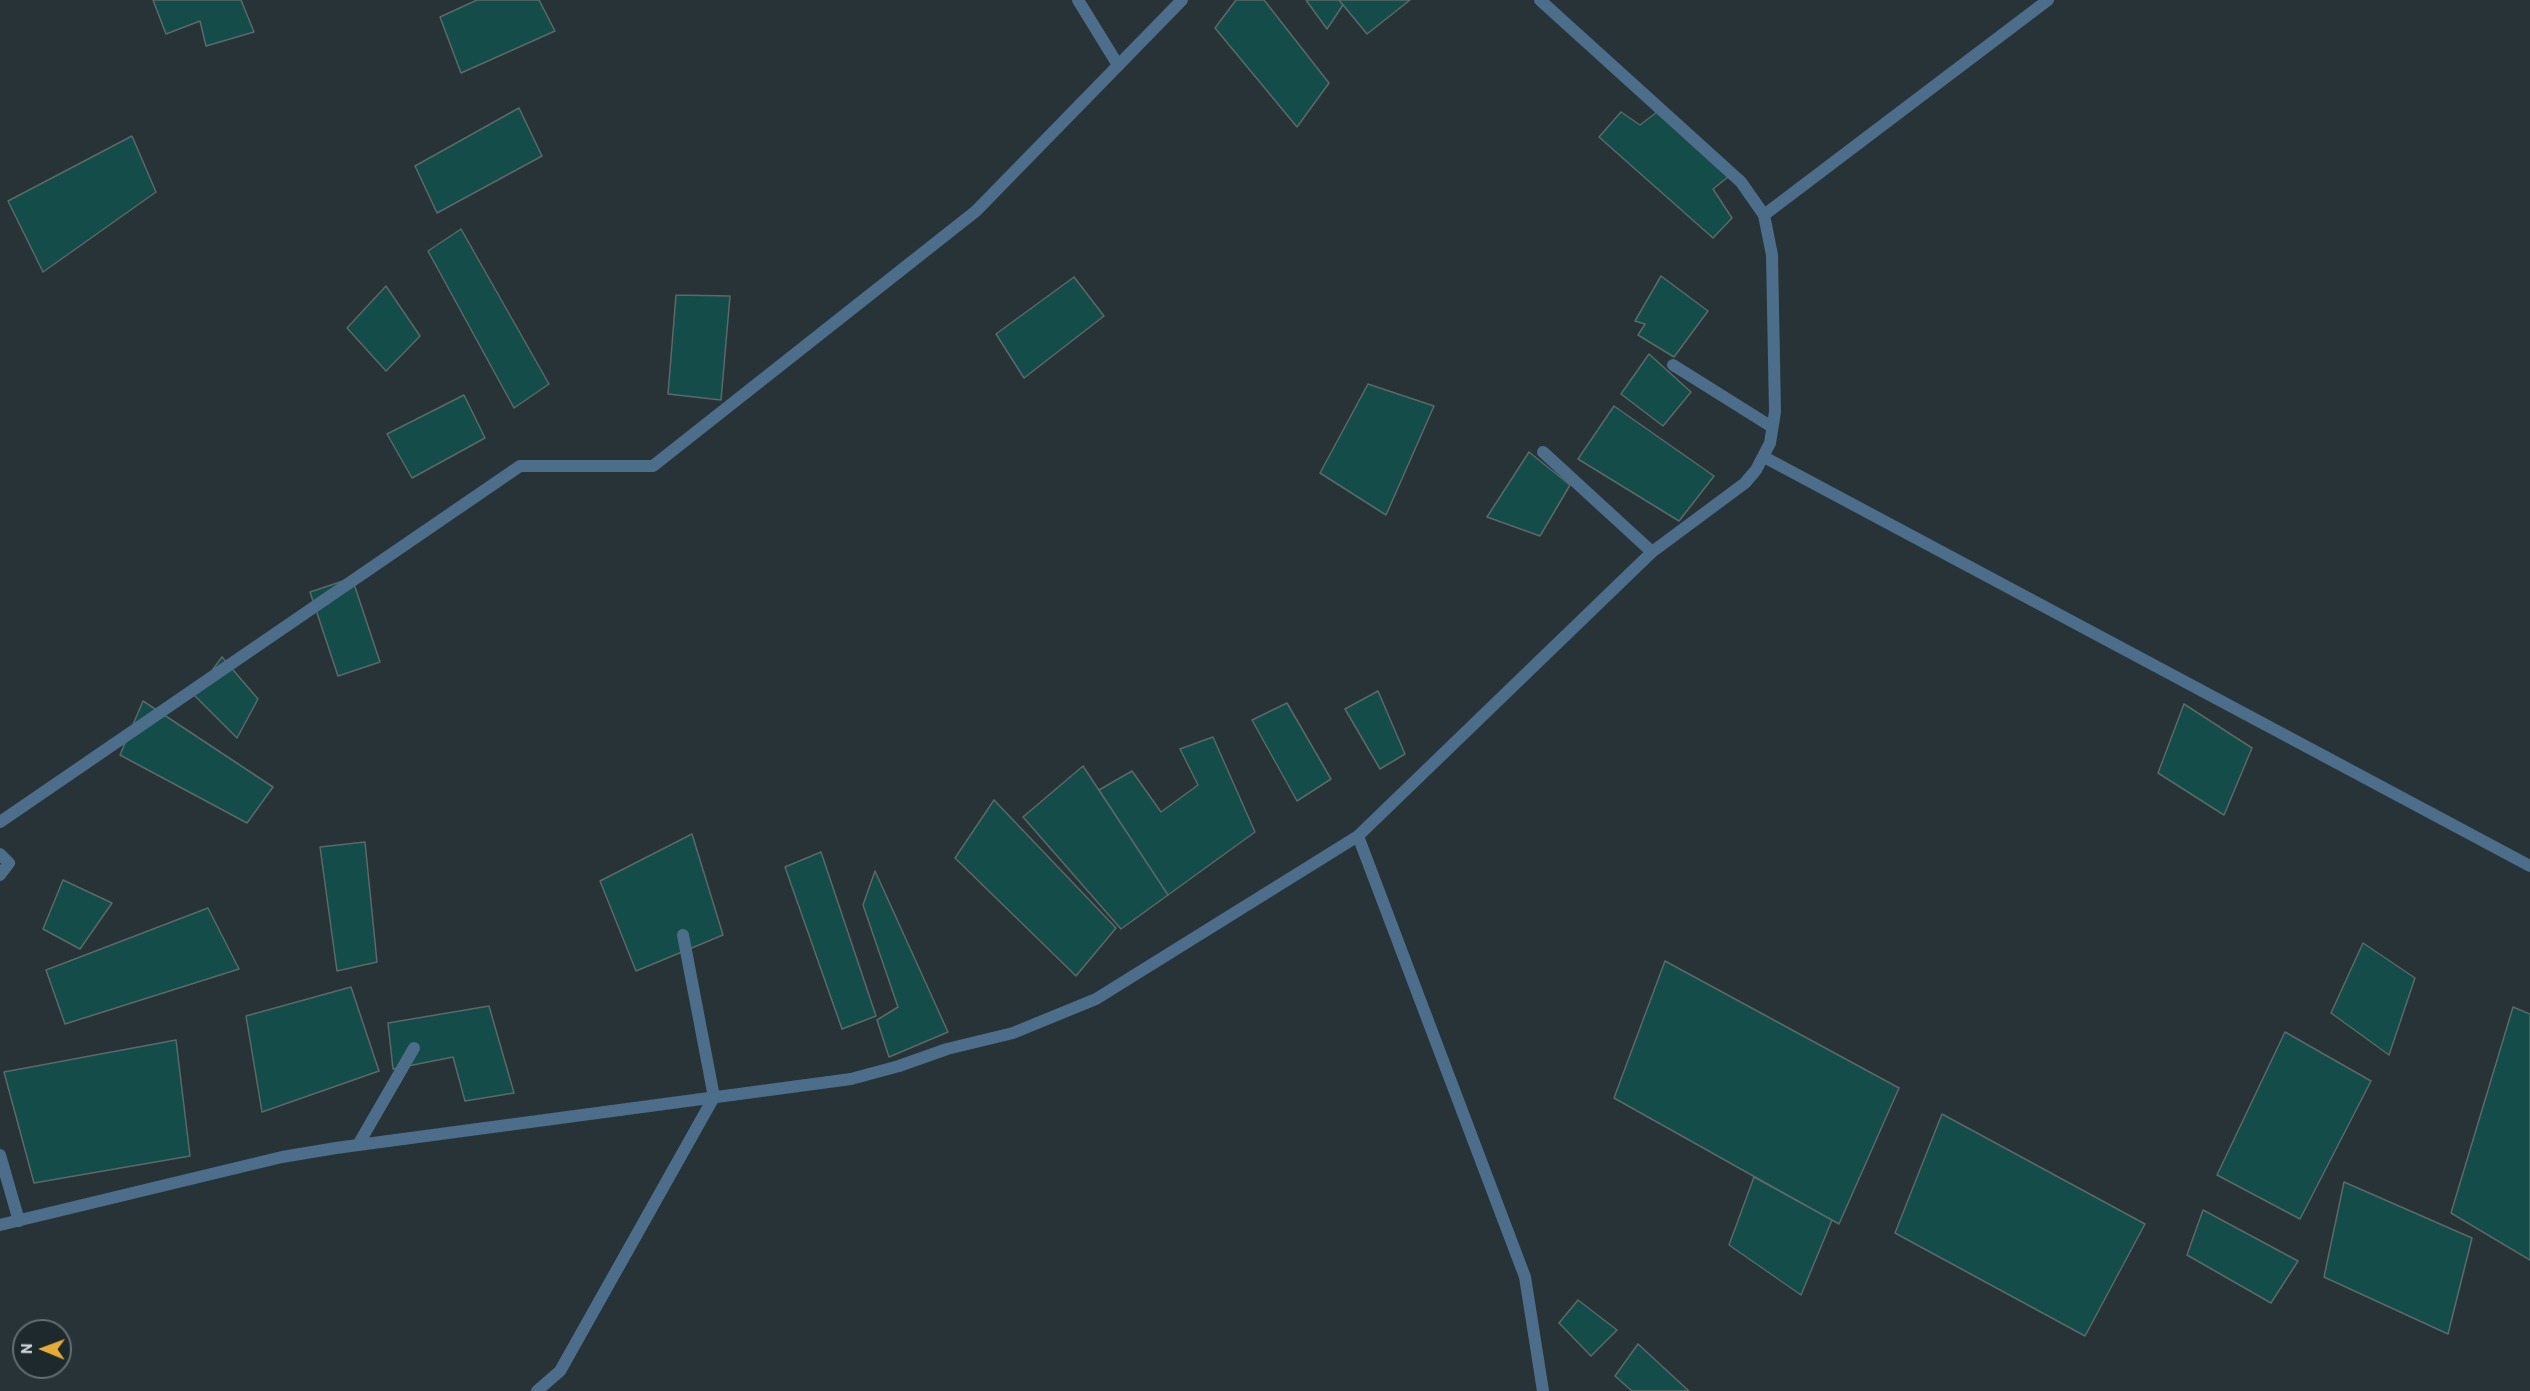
<!DOCTYPE html>
<style>
body{margin:0}
#map{position:relative;width:2530px;height:1391px;overflow:hidden;background:#273337;font-family:Barlow,sans-serif}
canvas{display:block}
.north{position:absolute;left:12px;top:1319px;width:60px;height:60px;box-sizing:border-box;background:#1d292d;border:2px solid #636d71;border-radius:50%;rotate:271deg;font-size:16px;font-weight:700;line-height:24px;text-align:center;color:#cdd4d6}
.north::after{content:'';display:block;margin:auto;width:21px;height:27px;background:#e7ac36;clip-path:polygon(50% 0,100% 100%,50% 72%,0 100%)}
</style>
<div id="map">
<canvas width="2530" height="1391"></canvas>
<div class="north">N</div>
</div>
<script>
const g = document.querySelector('canvas').getContext('2d');
g.lineJoin = 'round';
function fill(path, color) { g.fillStyle = color; g.fill(path, 'evenodd'); }
const shape = rows => new Path2D(rows.map(r => 'M' + r).join(''));
function trace(path, color, width, dash) { g.strokeStyle = color; g.lineWidth = width; g.lineCap = dash ? 'butt' : 'round'; g.setLineDash(dash || []); g.stroke(path); }
const building = shape([
 [153,0,241,0,254,32,206,46,200,21,166,34,153,0],
 [477,0,539,0,555,31,461,73,440,17,477,0],
 [1236,0,1264,0,1329,83,1297,127,1215,28,1236,0],
 [1306,0,1339,0,1343,5,1327,29,1306,0],
 [1339,0,1410,0,1367,34,1339,0],
 [519,108,542,156,437,213,415,166,519,108],
 [1621,112,1640,125,1657,112,1728,177,1713,189,1732,218,1713,238,1599,137,1621,112],
 [132,136,156,192,43,272,8,201,132,136],
 [461,229,549,384,514,408,428,251,461,229],
 [1661,276,1708,311,1674,357,1638,335,1645,324,1635,321,1661,276],
 [1074,277,1104,316,1024,378,996,334,1074,277],
 [386,286,420,336,386,371,347,328,386,286],
 [676,295,730,296,721,400,668,394,676,295],
 [1649,354,1691,392,1663,426,1621,394,1649,354],
 [1368,384,1434,406,1386,515,1320,473,1368,384],
 [464,395,485,438,412,478,387,434,464,395],
 [1614,406,1714,476,1679,521,1578,459,1614,406],
 [1529,452,1570,485,1540,536,1487,517,1529,452],
 [352,578,380,662,338,676,310,592,352,578],
 [222,657,258,699,237,738,194,695,222,657],
 [1378,691,1405,754,1380,769,1345,709,1378,691],
 [143,701,273,787,247,823,120,755,143,701],
 [1287,703,1331,779,1297,801,1252,720,1287,703],
 [2184,704,2252,748,2224,815,2158,773,2184,704],
 [1213,737,1255,832,1168,895,1099,790,1132,771,1161,812,1198,785,1180,749,1213,737],
 [1083,766,1168,895,1121,929,1023,817,1083,766],
 [994,800,1116,928,1076,976,955,858,994,800],
 [692,834,723,935,636,971,600,881,692,834],
 [365,842,377,962,337,971,320,847,365,842],
 [821,852,876,1016,842,1029,785,867,821,852],
 [875,871,948,1032,889,1057,877,1020,898,1007,863,905,875,871],
 [63,880,112,903,80,949,43,929,63,880],
 [208,908,239,969,65,1024,46,970,208,908],
 [2363,943,2415,978,2389,1055,2331,1013,2363,943],
 [1665,961,1899,1088,1839,1224,1614,1098,1665,961],
 [351,987,379,1071,262,1112,246,1016,351,987],
 [489,1006,514,1093,465,1101,453,1057,393,1069,388,1023,489,1006],
 [2513,1007,2530,1014,2530,1260,2451,1213,2513,1007],
 [2285,1032,2371,1081,2300,1219,2217,1175,2285,1032],
 [176,1040,190,1156,34,1183,4,1072,176,1040],
 [1942,1114,2145,1224,2085,1336,1895,1233,1942,1114],
 [1754,1177,1832,1220,1801,1295,1729,1245,1754,1177],
 [2344,1182,2472,1238,2448,1334,2324,1277,2344,1182],
 [2203,1210,2298,1261,2271,1303,2187,1255,2203,1210],
 [1578,1300,1617,1330,1591,1356,1559,1323,1578,1300],
 [1638,1344,1689,1391,1632,1391,1615,1376,1638,1344]
]);
const service = shape([
 [1673,365,1772,427],
 [1543,452,1652,552],
 [683,935,714,1097],
 [358,1145,414,1048]
]);
const minor = shape([
 [1078,0,1118,65],
 [1764,215,2048,0],
 [1764,457,2530,866],
 [0,822,520,466,653,466,976,211,1182,0],
 [1358,836,1525,1277,1543,1391],
 [0,854,9,863,0,875],
 [0,1155,19,1221],
 [0,1225,282,1157,336,1148,851,1079,899,1066,947,1049,1013,1033,1096,999,1358,836,1652,552,1745,483,1756,470,1770,443,1775,412,1772,255,1764,215,1741,182,1540,0],
 [537,1391,560,1371,714,1097]
]);
fill(building, '#144c49');
trace(building, '#5b6968', 1.5);
trace(service, '#4c6e8a', 12);
trace(minor, '#4c6e8a', 12);
</script>
